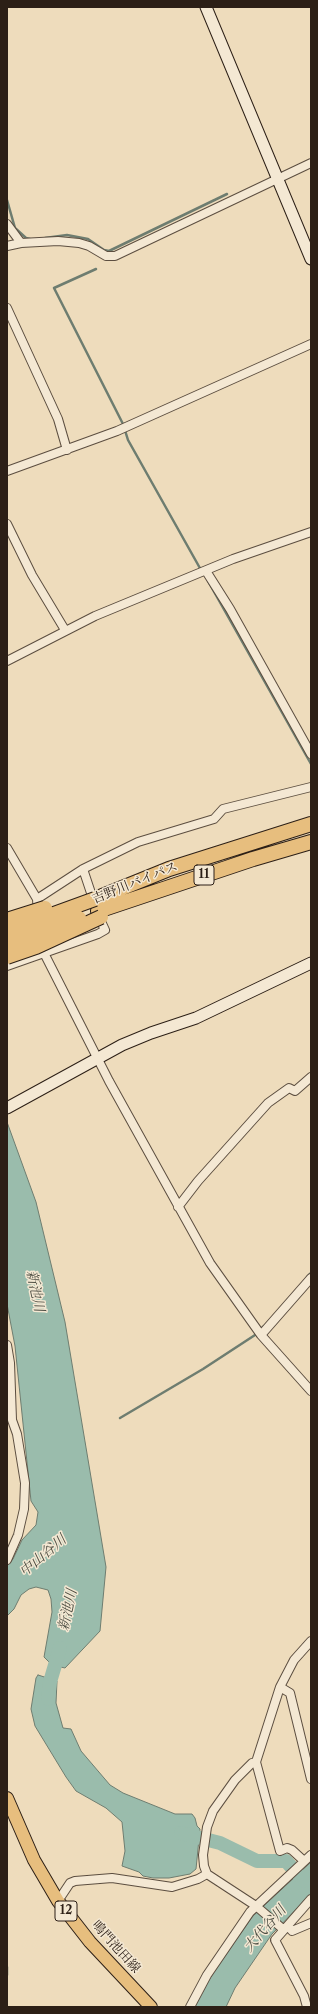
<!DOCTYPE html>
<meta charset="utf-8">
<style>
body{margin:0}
#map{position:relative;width:318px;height:2014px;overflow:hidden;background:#eedcbc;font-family:"Libre Caslon Text",serif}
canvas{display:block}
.frame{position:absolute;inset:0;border:8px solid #2c1f16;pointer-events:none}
</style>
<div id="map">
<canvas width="318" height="2014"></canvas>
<div class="frame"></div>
</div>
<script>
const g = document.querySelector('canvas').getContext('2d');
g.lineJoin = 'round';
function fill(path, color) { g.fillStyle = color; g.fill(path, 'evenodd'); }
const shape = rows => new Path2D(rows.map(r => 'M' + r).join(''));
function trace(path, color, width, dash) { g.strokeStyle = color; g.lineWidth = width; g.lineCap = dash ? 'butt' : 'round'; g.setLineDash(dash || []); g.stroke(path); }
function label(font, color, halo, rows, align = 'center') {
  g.font = font + ' "Libre Caslon Text","Noto Serif JP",serif'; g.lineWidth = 3; g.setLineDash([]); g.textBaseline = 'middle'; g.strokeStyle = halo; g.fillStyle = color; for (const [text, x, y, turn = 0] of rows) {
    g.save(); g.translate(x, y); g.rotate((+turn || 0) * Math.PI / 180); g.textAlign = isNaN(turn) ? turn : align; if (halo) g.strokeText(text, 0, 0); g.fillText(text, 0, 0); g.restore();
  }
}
const water = shape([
 [7,1122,36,1202,65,1322,106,1567,100,1631,65,1668,52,1665,44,1657,52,1612,51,1599,48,1590,36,1587,29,1589,21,1595,14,1609,7,1616,7,1566,13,1559,22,1540,36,1525,38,1512,31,1501,15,1346,7,1304,7,1122],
 [38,1675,57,1681,56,1703,63,1728,71,1729,81,1751,110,1785,123,1793,175,1814,192,1814,195,1818,197,1826,200,1829,196,1869,190,1874,169,1878,153,1878,143,1876,139,1872,122,1866,125,1851,122,1822,106,1808,76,1791,66,1777,35,1726,31,1709,36,1678,38,1675],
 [311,1862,311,1894,272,1934,235,1988,226,2007,194,2007,214,1971,253,1916,311,1862]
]);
const stream = shape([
 [7,200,15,228,26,238,30,239],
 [45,238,67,235,88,239,104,250,109,251,227,194],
 [96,269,54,288,123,424,128,440,201,570],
 [208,581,311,764],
 [307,1277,311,1273],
 [120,1418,203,1369,255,1335,264,1326],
 [7,1967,7,1975]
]);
const river = shape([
 [48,1699,50,1682,60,1648],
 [181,1833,220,1843,257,1861,286,1861,304,1881]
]);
const street = shape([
 [7,224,21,243],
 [7,246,21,243,58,241,79,243,89,246,106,256,115,256,311,163],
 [7,308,58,419,67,450],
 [7,471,117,431,311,344],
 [7,524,32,575,65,630],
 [206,571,230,609,311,754],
 [7,661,95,616,233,559,311,532],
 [7,848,37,899,38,914],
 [83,869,94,902],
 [37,899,83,869,138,842,214,819,223,809,311,787],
 [41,942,44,953,109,1081,210,1263,261,1335,311,1391],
 [7,966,98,934,105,930,98,915],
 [178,1207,198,1181,268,1103,289,1088,295,1091,311,1077],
 [261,1335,311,1278],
 [7,1345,10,1363,12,1420,17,1434,25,1483,24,1509,18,1535,7,1560],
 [280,1687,290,1693,311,1779],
 [256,1762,280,1851,287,1848,292,1850,304,1861],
 [58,1901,70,1883,75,1881,112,1878,172,1887,198,1879,207,1874],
 [288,1926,292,1931,311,1923],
 [284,1930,256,1906,207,1874,204,1866,203,1855,207,1827,213,1811,235,1780,252,1763,256,1762,280,1687,294,1660,311,1641],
 [190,2007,207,1975,250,1912,311,1855],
 [307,2007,304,1996,275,1940,311,1899]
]);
const secondary = shape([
 [206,7,311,259],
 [7,1108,122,1045,151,1033,196,1018,311,963]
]);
const primary = shape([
 [7,1798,34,1860,58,1901,90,1942,151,2007]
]);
const highway = shape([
 [95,899,169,869,311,824],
 [98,911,253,859,311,842]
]);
const highwayBridge = shape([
 [7,920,45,908],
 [7,931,95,899],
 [7,944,79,918],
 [7,957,36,947,101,917]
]);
const shields = [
 [204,875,20],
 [66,1911,22]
];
const shieldNames = [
 ["11",204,875],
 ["12",66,1911]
];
const streetNames = [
 ["吉野川バイパス",135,883,-22],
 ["鳴門池田線",116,1947,48]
];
const waterNames = [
 ["新池川",35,1291,78],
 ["中山谷川",43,1556,-40],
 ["新池川",68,1610,-78],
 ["大代谷川",265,1929,-49]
];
fill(water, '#9abcac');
trace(water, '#6e7d70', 1);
trace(stream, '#6e7d70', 2.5);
trace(river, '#9abcac', 14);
trace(street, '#5c4e40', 10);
trace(secondary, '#2c1f16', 13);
trace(primary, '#2c1f16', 14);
trace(highway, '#2c1f16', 16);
trace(street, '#f4e8d3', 8);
trace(secondary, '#f4e8d3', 11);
trace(primary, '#e7be7e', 12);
trace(highway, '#e7be7e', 14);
trace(highwayBridge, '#2c1f16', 16, []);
trace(highwayBridge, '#e7be7e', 14);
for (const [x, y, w] of shields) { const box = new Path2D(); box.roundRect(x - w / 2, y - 10, w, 20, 3); g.fillStyle = '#f4e8d3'; g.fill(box); trace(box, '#2c1f16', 1); }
label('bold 12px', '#2c1f16', null, shieldNames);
label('13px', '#2c1f16', '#f4e8d3', streetNames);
label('italic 14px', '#4d4e43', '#f4e8d3', waterNames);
</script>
